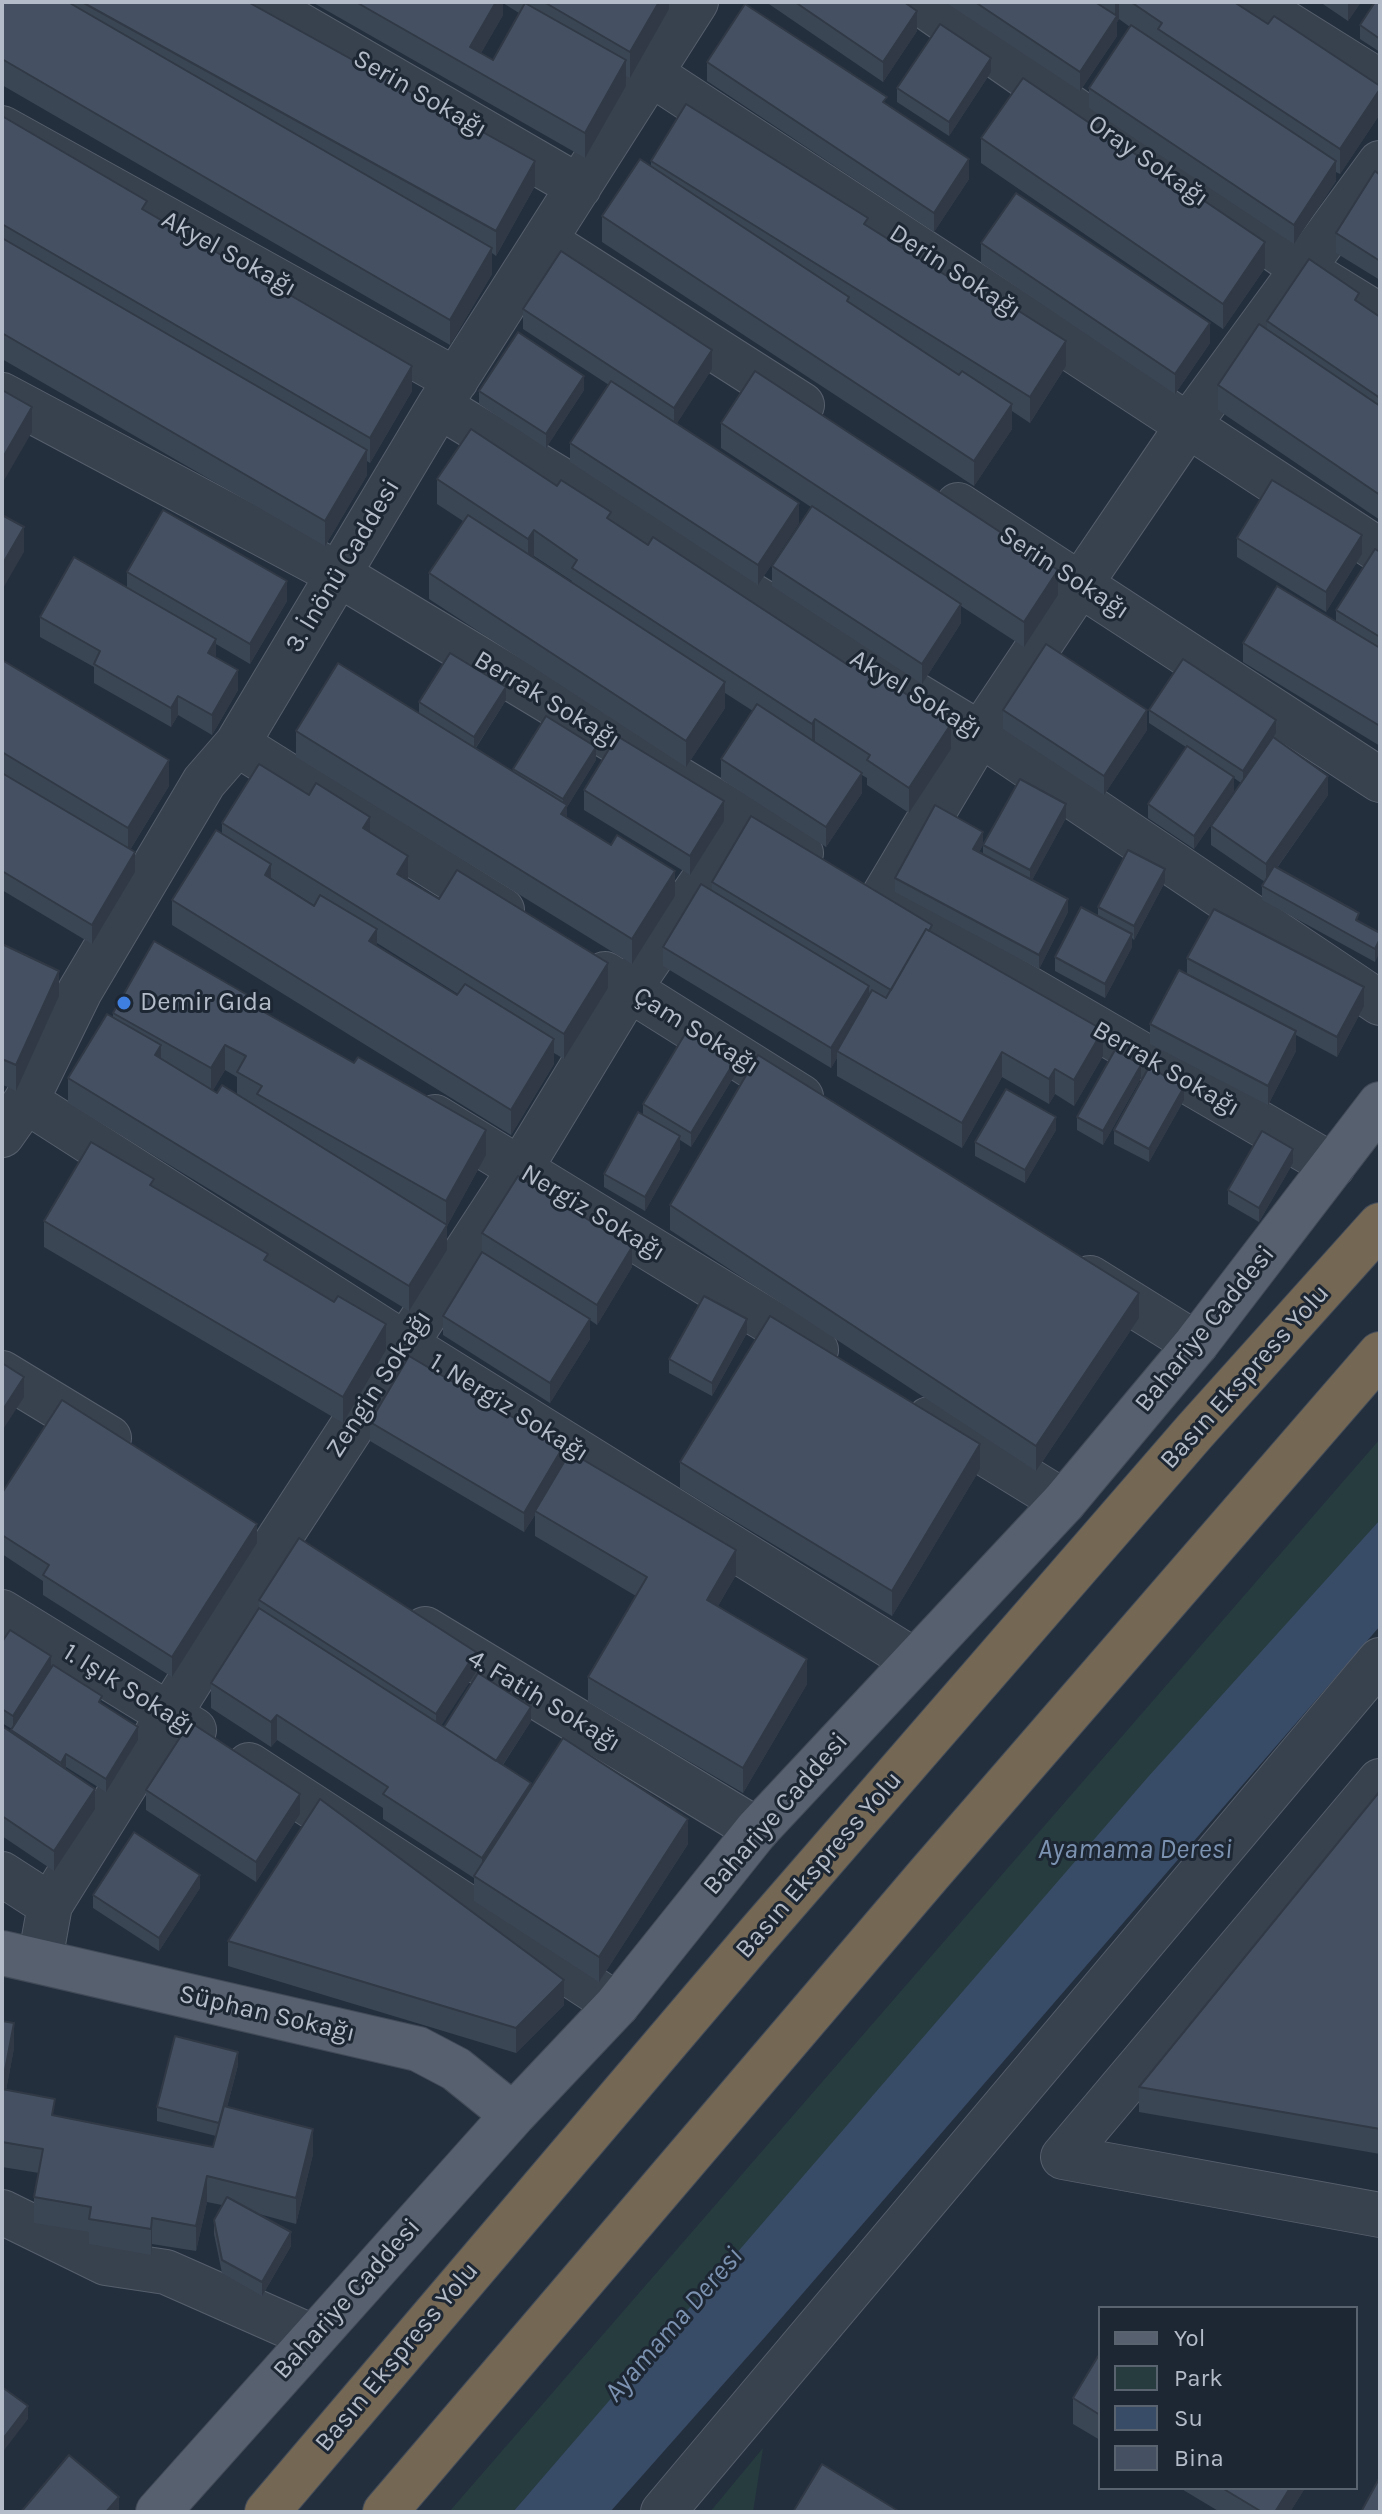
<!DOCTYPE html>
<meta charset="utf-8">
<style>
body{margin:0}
#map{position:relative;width:1382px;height:2514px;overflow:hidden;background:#242f3e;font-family:Karla,sans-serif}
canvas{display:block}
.frame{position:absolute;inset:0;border:4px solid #b4bcc9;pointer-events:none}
.legend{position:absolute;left:1098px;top:2306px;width:260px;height:184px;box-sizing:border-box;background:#1d2633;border:2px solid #59626f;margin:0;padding:10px 14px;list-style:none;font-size:24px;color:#b4bcc9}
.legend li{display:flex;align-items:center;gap:16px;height:40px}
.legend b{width:40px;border:2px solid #59626f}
</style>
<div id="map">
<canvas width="1382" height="2514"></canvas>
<div class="frame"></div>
<ul class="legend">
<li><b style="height:10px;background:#56606e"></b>Yol</li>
<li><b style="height:22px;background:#263c3f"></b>Park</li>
<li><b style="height:22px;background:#394c67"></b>Su</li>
<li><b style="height:22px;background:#455162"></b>Bina</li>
</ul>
</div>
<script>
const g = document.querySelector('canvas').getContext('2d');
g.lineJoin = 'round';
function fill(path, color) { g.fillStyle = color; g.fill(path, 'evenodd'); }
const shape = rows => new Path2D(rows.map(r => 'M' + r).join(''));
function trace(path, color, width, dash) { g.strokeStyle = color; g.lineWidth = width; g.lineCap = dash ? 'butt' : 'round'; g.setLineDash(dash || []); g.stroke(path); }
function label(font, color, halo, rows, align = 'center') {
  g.font = font + ' Karla,sans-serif'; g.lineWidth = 6; g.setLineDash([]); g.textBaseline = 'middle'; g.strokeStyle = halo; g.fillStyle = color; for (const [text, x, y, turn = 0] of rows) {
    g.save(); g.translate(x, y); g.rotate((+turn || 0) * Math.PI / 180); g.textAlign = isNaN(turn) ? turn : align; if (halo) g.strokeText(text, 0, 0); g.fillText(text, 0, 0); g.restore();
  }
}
const green = shape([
 [1380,1439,1380,1521,513,2512,449,2512],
 [763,2448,753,2512,710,2512]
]);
const water = shape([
 [1380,1520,1380,1626,765,2337,610,2512,513,2512,1148,1777]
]);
const minor = shape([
 [260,2,579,187],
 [919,2,1302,268,1380,316],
 [1252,2,1380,82],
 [650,73,1380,551],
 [2,128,456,380],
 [553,246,802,405],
 [2,395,338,574,801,853],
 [439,406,980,734,1380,1003],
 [958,505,1380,780],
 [237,744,502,910],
 [880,902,1333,1166],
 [880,902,980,734,1081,583,1189,424,1380,163],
 [605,974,801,1097],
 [26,1101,405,1344,913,1660],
 [435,1117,816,1350],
 [2,1135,26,1101,80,991,204,782,237,744,439,406,696,2],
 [1090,1278,1196,1344],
 [2,1373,109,1438],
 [929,1419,1064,1502],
 [2,1612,194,1730],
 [425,1629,757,1830],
 [249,1765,617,2005],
 [1380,1781,1063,2157,1380,2215],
 [2,1874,50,1905],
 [40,1960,50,1905,278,1540,520,1169,629,989,745,819],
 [2,2212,106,2263,166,2272,313,2337],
 [663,2512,1380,1660]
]);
const major = shape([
 [2,1953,418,2049,456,2069,513,2115],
 [158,2512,513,2115,617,2005,757,1830,1064,1502,1196,1344,1380,1104]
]);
const highway = shape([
 [267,2512,755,1938,1195,1431,1380,1225],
 [385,2512,930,1873,1380,1354]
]);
const wall = shape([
 [2,2,248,2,535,186,496,256,492,253,492,274,450,345,2,85],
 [312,2,669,2,669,9,630,78,626,76,626,86,585,158],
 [503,3,519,13,493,60,481,53,503,15],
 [766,2,904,2,917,31,883,82],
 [945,2,1234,2,1268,24,1380,86,1380,114,1340,174,1336,172,1336,181,1294,244,1089,108,1089,88,1130,27,1119,19,1117,22,1117,36,1080,91],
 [1320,2,1361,2,1348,21],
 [1380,2,1380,52,1360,39,1360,25],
 [707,62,887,104,969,179,934,232,707,81],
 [991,72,949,136,897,102,897,88],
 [2,116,147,212,412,391,370,463,367,461,367,475,325,546,2,359],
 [981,138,1265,268,1223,329,981,163],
 [651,161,868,226,1066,366,1030,423,1012,411,1012,429,974,486,602,242,602,216,651,166],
 [1380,175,1380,280,1336,253,1336,233],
 [981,243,1210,343,1175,394,981,263],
 [1359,303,1380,317,1380,520,1218,410,1218,385,1267,329,1267,321],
 [523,309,712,369,677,423,799,523,758,585,570,462,570,443,609,385,523,329],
 [584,390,546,448,479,404,479,391],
 [721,423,1058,595,1024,647,961,606,961,623,922,684,772,586,772,566,811,507,721,448],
 [437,479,611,521,951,749,909,813,867,785,867,778,862,775,862,793,826,847,721,779,721,759,753,711,725,693,725,708,686,767,429,599,429,573,463,521,437,504],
 [534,556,572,581,572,583,533,557],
 [1237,538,1362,554,1326,612,1237,557],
 [1380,552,1380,746,1243,662,1243,643,1336,621,1336,610],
 [127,572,287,601,250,664,216,644,216,657,238,690,212,735,178,715,171,727,94,683,94,667,40,637,40,617,127,588],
 [2,660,169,786,130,850,135,872,92,944,2,890],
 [506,700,476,748,513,772,513,769,596,760,567,807,567,818,675,896,632,964,296,757,296,731,419,713,419,702],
 [1003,710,1147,730,1104,795,1003,729],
 [1149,710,1276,733,1273,738,1328,795,1277,868,1359,922,1380,933,1375,962,1262,900,1262,886,1265,882,1211,845,1211,826,1241,783,1234,778,1234,791,1194,849,1148,818,1148,804,1186,747,1149,723],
 [584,790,724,821,690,875,584,810],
 [1066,818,1032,880,1068,912,1039,969,895,892,895,878,983,845,979,852,983,855,983,845],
 [222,823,370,832,408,881,439,899,608,988,564,1059,554,1053,554,1064,511,1135,172,925,172,900,222,834],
 [271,878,314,905,314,906,271,879],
 [377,943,458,994,457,995,377,946],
 [712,882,932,932,1103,1056,1074,1106,1055,1094,1049,1104,1002,1077,962,1148,837,1076,837,1058,831,1068,663,966,663,947,712,891],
 [1165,882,1134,940,1132,938,1132,947,1105,998,1055,971,1055,957,1098,916,1098,907],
 [2,944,59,996,16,1091,3,1085,2,1091],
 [1187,958,1364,1006,1337,1057,1296,1035,1296,1051,1268,1105,1150,1044,1150,1024,1187,974],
 [251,1005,486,1155,447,1226,447,1250,409,1311,68,1103,68,1078,113,1018,113,1013],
 [225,1070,237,1077,237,1094,217,1093,213,1090],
 [736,1073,691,1147,680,1140,680,1149,645,1211,604,1187,604,1174,643,1115,643,1104],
 [1141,1078,1103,1145,1077,1130,1077,1117],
 [1184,1100,1149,1162,1114,1144,1114,1130],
 [1056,1130,1025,1183,975,1156,975,1142],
 [1293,1163,1259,1222,1228,1204,1228,1190],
 [154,1187,268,1263,334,1302,386,1350,343,1423,44,1247,44,1221],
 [670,1205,1139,1318,1036,1471,670,1230],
 [482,1233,632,1267,597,1325,590,1320,590,1339,550,1403,443,1335,443,1316,482,1252],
 [747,1333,712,1396,669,1373,669,1359],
 [370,1422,563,1462,736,1575,718,1606,807,1684,743,1793,588,1702,588,1677,636,1596,535,1536,535,1515,524,1532,370,1441],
 [680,1462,980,1469,892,1616,680,1488],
 [2,1493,257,1543,172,1677,43,1595,43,1581,2,1554],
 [259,1600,476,1672,441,1725,444,1727,531,1721,503,1765,531,1788,688,1844,599,1982,474,1901,474,1878,383,1819,383,1808,277,1740,271,1747,211,1708,211,1683,259,1608],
 [2,1642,51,1668,102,1704,138,1740,106,1792,66,1767,65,1769,95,1809,54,1871,2,1836,2,1726,11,1732,12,1729,2,1723],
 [146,1790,300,1814,256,1882,146,1810],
 [1380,1791,1380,2154,1139,2112,1139,2087],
 [200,1888,159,1951,93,1908,93,1895],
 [228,1941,564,2005,516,2053,228,1966],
 [2,2021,14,2048,6,2090,55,2116,213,2147,216,2136,157,2121,157,2107,238,2065,227,2107,313,2154,296,2224,259,2214,291,2246,262,2296,222,2273,214,2234,214,2220,222,2205,207,2202,196,2251,152,2244,151,2255,89,2244,89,2232,34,2223,34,2197,39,2173,2,2167],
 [1100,2353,1100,2440,1073,2424,1073,2398],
 [1180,2488,1305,2488,1290,2512,1220,2512]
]);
const shadedWall = shape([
 [496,2,503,2,503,15,472,69,470,47],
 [659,2,669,2,669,9,630,78,630,52],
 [1115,2,1119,2,1119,19,1117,22,1117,36,1080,91,1080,72,1115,19],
 [1348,2,1361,2,1348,21],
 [917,11,917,31,883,82,883,62],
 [991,58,991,72,949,136,949,122],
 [626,60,626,86,585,158,585,133],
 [1380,89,1380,114,1340,174,1340,149],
 [969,159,969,179,934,232,934,213],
 [535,161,535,186,496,256,496,231],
 [1336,161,1336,181,1294,244,1294,225],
 [1265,242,1265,268,1223,329,1223,304],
 [492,248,492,274,450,345,450,320],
 [1210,323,1210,343,1175,394,1175,374],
 [1066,341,1066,366,1030,423,1030,397],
 [712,350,712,369,674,428,674,408],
 [412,366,412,391,370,463,370,438],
 [584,376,584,390,546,448,546,434],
 [1012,404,1012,429,974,486,974,461],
 [32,407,32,432,2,484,2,459],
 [367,450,367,475,325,546,325,521],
 [799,503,799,523,758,585,758,565],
 [24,527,24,552,2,590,2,565],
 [534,530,534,556,528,564,528,539],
 [1362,535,1362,554,1326,612,1326,592],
 [1058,570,1058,595,1024,647,1024,622],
 [287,581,287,601,250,664,250,644],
 [961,604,961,623,922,684,922,664],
 [216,639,216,658,208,653],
 [238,670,238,690,212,735,212,715],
 [725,682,725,708,686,767,686,741],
 [506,687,506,700,474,750,474,737],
 [178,696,178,715,171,727,171,708],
 [1147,710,1147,730,1104,795,1104,776],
 [815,719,815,745,812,749,812,724],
 [1276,720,1276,733,1243,784,1243,771],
 [951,724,951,749,909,813,909,788],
 [596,747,596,760,567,807,567,830,561,814,563,811,563,799],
 [169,760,169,786,128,853,128,828],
 [862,773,862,793,826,847,826,827],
 [1328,776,1328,795,1266,883,1266,864],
 [1234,777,1234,791,1194,849,1194,836],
 [724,801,724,821,690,875,690,856],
 [1066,804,1066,818,1030,884,1030,870],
 [370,817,370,842,363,828],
 [983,832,983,845,973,863,973,849],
 [135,852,135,872,92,944,92,925],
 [408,856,408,881,397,874],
 [271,864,271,890,265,875],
 [1165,869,1165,882,1134,940,1134,926],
 [675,871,675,896,632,964,632,939],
 [1068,899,1068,912,1039,969,1039,955],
 [377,929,377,954,369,941],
 [1132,934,1132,947,1105,998,1105,984],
 [1380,939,1380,952,1375,962,1375,949],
 [608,963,608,988,564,1059,564,1034],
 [59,971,59,996,16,1091,16,1065],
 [869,986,869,1005,837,1051,837,1058,831,1068,831,1048],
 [1364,987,1364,1006,1337,1057,1337,1037],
 [1103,1030,1103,1056,1074,1106,1074,1080],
 [1296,1031,1296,1051,1268,1105,1268,1086],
 [554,1039,554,1064,511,1135,511,1110],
 [161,1045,161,1070,155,1055],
 [225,1045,225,1070,211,1094,211,1068],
 [1002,1052,1002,1077,962,1148,962,1123],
 [736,1059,736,1073,691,1147,691,1133],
 [3,1064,3,1089,2,1091,2,1066],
 [1141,1065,1141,1078,1103,1145,1103,1131],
 [1055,1069,1055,1094,1049,1104,1049,1079],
 [1184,1087,1184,1100,1149,1162,1149,1149],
 [1056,1117,1056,1130,1025,1183,1025,1170],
 [486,1130,486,1155,447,1226,447,1250,409,1311,409,1286,446,1226,446,1201],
 [680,1136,680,1149,645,1211,645,1197],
 [1293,1149,1293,1163,1259,1222,1259,1208],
 [632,1247,632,1267,597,1325,597,1305],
 [1139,1293,1139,1318,1036,1471,1036,1446],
 [590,1319,590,1339,550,1403,550,1383],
 [747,1319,747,1333,712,1396,712,1383],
 [386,1324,386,1350,343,1423,343,1397],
 [24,1377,24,1397,2,1431,2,1411],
 [980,1444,980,1469,892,1616,892,1591],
 [563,1447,563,1466,535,1511,535,1515,524,1532,524,1513],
 [257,1524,257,1543,172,1677,172,1657],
 [736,1550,736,1575,707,1625,707,1600],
 [476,1652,476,1672,436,1734,436,1714],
 [51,1656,51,1670,13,1729,13,1716],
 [807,1659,807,1684,743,1793,743,1768],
 [531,1707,531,1721,496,1775,496,1761],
 [277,1715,277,1740,271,1747,271,1722],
 [138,1727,138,1740,106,1792,106,1779],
 [66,1754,66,1767,61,1776,61,1763],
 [531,1783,531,1808,482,1883,482,1858],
 [95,1789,95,1809,54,1871,54,1851],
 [300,1794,300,1814,256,1882,256,1862],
 [688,1819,688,1844,599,1982,599,1957],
 [200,1875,200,1888,159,1951,159,1938],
 [564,1980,564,2005,516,2053,516,2028],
 [14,2023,14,2048,2,2112,2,2086],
 [238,2052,238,2065,219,2137,219,2123],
 [313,2129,313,2154,296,2224,296,2198],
 [207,2176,207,2202,196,2251,196,2226],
 [152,2218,152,2244,151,2255,151,2229],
 [291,2232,291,2246,262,2296,262,2282],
 [28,2406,28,2419,2,2453,2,2440],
 [1290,2488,1305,2488,1290,2512,1275,2512],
 [119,2497,119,2510,118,2512,106,2512]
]);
const building = shape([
 [2,2,68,2,492,248,450,320,2,59,2,2],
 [82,2,248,2,535,161,496,231,82,2],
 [356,2,496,2,470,47,493,60,525,3,626,60,585,133,356,2],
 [544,2,659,2,630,52,544,2],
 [795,2,904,2,917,11,883,62,795,2],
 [975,2,1095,2,1117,16,1080,72,975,2],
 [1131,2,1234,2,1268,24,1274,16,1380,86,1380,89,1340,149,1158,29,1162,23,1131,2],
 [1375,2,1380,2,1380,39,1360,25,1375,2],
 [745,4,887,97,883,102,969,159,934,213,707,62,745,4],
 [940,24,991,58,949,122,897,88,940,24],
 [1131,25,1336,161,1294,225,1089,88,1131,25],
 [1023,78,1265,242,1223,304,981,138,1023,78],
 [686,104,868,218,864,224,1009,315,1014,308,1066,341,1030,397,651,161,686,104],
 [2,116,147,201,142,209,412,366,370,438,2,224,2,116],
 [640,159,849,297,847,301,959,375,962,371,1012,404,974,461,602,216,640,159],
 [1375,171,1380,175,1380,261,1336,233,1375,171],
 [1016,193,1210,323,1175,374,981,243,1016,193],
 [2,238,367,450,325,521,2,333,2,238],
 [561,251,712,350,674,408,523,309,561,251],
 [1309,259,1359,293,1355,300,1380,317,1380,398,1267,321,1309,259],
 [1259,324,1380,406,1380,495,1218,385,1259,324],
 [518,332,584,376,546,434,479,391,518,332],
 [755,371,1058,570,1024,622,721,423,755,371],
 [611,381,799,503,758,565,570,443,611,381],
 [2,390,32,407,2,459,2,390],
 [471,429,557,486,561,480,611,512,607,518,648,545,653,537,851,667,855,660,951,724,909,788,867,760,870,755,815,719,812,724,572,568,577,560,534,530,528,539,437,479,471,429],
 [1272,480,1362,535,1326,592,1237,538,1272,480],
 [812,506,961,604,922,664,772,566,812,506],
 [163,510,287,581,250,644,127,572,163,510],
 [2,515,24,527,2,565,2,515],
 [468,515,725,682,686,741,429,573,468,515],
 [1375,549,1380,552,1380,637,1336,610,1375,549],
 [74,557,216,639,208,653,238,670,212,715,178,696,171,708,94,664,100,651,40,617,74,557],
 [1277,586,1380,648,1380,726,1243,643,1277,586],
 [1046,644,1147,710,1104,776,1003,710,1046,644],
 [450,653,506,687,474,737,419,702,450,653],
 [1183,659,1276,720,1243,771,1149,710,1183,659],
 [2,660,169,760,128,828,2,752,2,660],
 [338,663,567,805,561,814,611,845,617,835,675,871,632,939,296,731,338,663],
 [757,704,862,773,826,827,721,759,757,704],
 [546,716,596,747,563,799,513,769,546,716],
 [617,736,724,801,690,856,584,790,617,736],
 [1273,737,1328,776,1266,864,1211,826,1273,737],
 [1187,746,1234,777,1194,836,1148,804,1187,746],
 [259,764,309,795,316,783,370,817,363,828,408,856,397,874,439,899,457,870,608,963,564,1034,222,823,259,764],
 [2,773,135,852,92,925,2,871,2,773],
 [1020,779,1066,804,1030,870,983,845,1020,779],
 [935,805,983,832,973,849,1068,899,1039,955,895,878,935,805],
 [751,816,932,925,929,931,926,929,891,990,712,882,751,816],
 [216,830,271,864,265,875,314,906,320,895,377,929,369,941,457,995,465,984,554,1039,511,1110,172,900,216,830],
 [1128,850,1165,869,1134,926,1098,907,1128,850],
 [1274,866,1359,913,1356,920,1380,933,1380,939,1375,949,1262,886,1274,866],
 [701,884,869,986,831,1048,663,947,701,884],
 [1081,907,1132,934,1105,984,1055,957,1081,907],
 [1214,909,1364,987,1337,1037,1187,958,1214,909],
 [926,929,1103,1030,1074,1080,1055,1069,1049,1079,1002,1052,962,1123,837,1051,872,990,886,998,926,929],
 [154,941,251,997,248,1003,354,1063,358,1057,486,1130,446,1201,257,1094,262,1086,237,1072,246,1056,225,1045,211,1068,113,1013,154,941],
 [2,944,59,971,16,1065,2,1059,2,944],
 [1179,970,1296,1031,1268,1086,1150,1024,1179,970],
 [107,1014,161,1045,155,1055,217,1093,222,1085,447,1225,409,1286,68,1078,107,1014],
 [688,1029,736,1059,691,1133,643,1104,688,1029],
 [1115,1050,1141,1065,1103,1131,1077,1117,1115,1050],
 [758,1055,1139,1293,1036,1446,670,1205,758,1055],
 [1149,1067,1184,1087,1149,1149,1114,1130,1149,1067],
 [1006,1089,1056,1117,1025,1170,975,1142,1006,1089],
 [638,1112,680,1136,645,1197,604,1174,638,1112],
 [1262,1131,1293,1149,1259,1208,1228,1190,1262,1131],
 [91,1142,154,1179,150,1185,268,1254,264,1260,334,1302,338,1296,386,1324,343,1397,44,1221,91,1142],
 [518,1176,632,1247,597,1305,482,1233,518,1176],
 [482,1252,590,1319,550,1383,443,1316,482,1252],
 [704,1296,747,1319,712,1383,669,1359,704,1296],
 [770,1316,980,1444,892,1591,680,1462,770,1316],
 [409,1356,563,1447,524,1513,370,1422,409,1356],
 [2,1363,24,1377,2,1411,2,1363],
 [62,1400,257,1524,172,1657,43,1575,49,1565,2,1535,2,1493,62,1400],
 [570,1452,736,1550,707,1600,807,1659,743,1768,588,1677,647,1577,535,1511,570,1452],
 [299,1538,476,1652,436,1714,259,1600,299,1538],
 [259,1608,531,1783,482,1858,383,1794,388,1787,277,1715,271,1722,211,1683,259,1608],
 [10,1630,51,1656,13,1716,2,1709,2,1642,10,1630],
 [53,1665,102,1696,99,1702,138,1727,106,1779,66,1754,61,1763,11,1730,53,1665],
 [478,1673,531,1707,496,1761,444,1727,478,1673],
 [190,1722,300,1794,256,1862,146,1790,190,1722],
 [2,1726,95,1789,54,1851,2,1816,2,1726],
 [563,1738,688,1819,599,1957,474,1876,563,1738],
 [1380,1791,1380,2129,1139,2087,1380,1791],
 [320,1799,564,1980,516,2028,228,1941,320,1799],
 [134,1832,200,1875,159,1938,93,1895,134,1832],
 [2,2021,14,2023,2,2086,2,2021],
 [175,2036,238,2052,219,2123,157,2107,175,2036],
 [2,2089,55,2099,52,2115,213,2147,224,2106,313,2129,296,2198,207,2176,196,2226,152,2218,151,2229,89,2219,91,2207,34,2197,43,2149,2,2142,2,2089],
 [227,2197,291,2232,262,2282,222,2260,214,2220,227,2197],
 [1100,2353,1100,2415,1073,2398,1100,2353],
 [2,2387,28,2406,2,2440,2,2387],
 [69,2455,119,2497,106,2512,21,2512,69,2455],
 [822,2464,900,2512,793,2512,822,2464],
 [1380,2477,1380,2512,1361,2512,1380,2477],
 [1222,2488,1290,2488,1275,2512,1262,2512,1222,2488]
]);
const markers = [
 [124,1003,8,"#3f7fe0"]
];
const streetNames = [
 ["Serin Sokağı",420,94,30],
 ["Oray Sokağı",1148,161,35],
 ["Akyel Sokağı",229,254,29],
 ["Derin Sokağı",955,272,33],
 ["3. İnönü Caddesi",343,566,-59],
 ["Serin Sokağı",1064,573,33],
 ["Akyel Sokağı",916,695,31],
 ["Berrak Sokağı",547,700,31],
 ["Çam Sokağı",696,1031,32],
 ["Berrak Sokağı",1166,1069,30],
 ["Nergiz Sokağı",593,1213,31],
 ["Bahariye Caddesi",1205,1329,-51],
 ["Basın Ekspress Yolu",1245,1377,-48],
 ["Zengin Sokağı",379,1384,-57],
 ["1. Nergiz Sokağı",509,1408,32],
 ["1. Işık Sokağı",129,1690,32],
 ["4. Fatih Sokağı",544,1701,31],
 ["Bahariye Caddesi",776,1814,-49],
 ["Basın Ekspress Yolu",819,1865,-49],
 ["Süphan Sokağı",267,2014,13],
 ["Bahariye Caddesi",347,2299,-48],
 ["Basın Ekspress Yolu",397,2357,-50]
];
const poiNames = [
 ["Demir Gıda",140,1003]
];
const waterNames = [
 ["Ayamama Deresi",1135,1850],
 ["Ayamama Deresi",674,2325,-49]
];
fill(green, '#263c3f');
fill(water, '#394c67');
trace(minor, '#565f6c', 46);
trace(major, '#414a57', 46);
trace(highway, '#434c59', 46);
trace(minor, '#38414e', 44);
trace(major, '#56606e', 44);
trace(highway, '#746855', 44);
fill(wall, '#3b4654');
fill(shadedWall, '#303945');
fill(building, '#455162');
trace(building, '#303945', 2);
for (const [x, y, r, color] of markers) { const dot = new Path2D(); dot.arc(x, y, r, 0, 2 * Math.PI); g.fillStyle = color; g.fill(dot); trace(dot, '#1d2633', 3); }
label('26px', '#b4bcc9', '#1d2633', streetNames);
label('26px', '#b4bcc9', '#1d2633', poiNames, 'left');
label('italic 28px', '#7c92b1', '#1d2633', waterNames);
</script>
